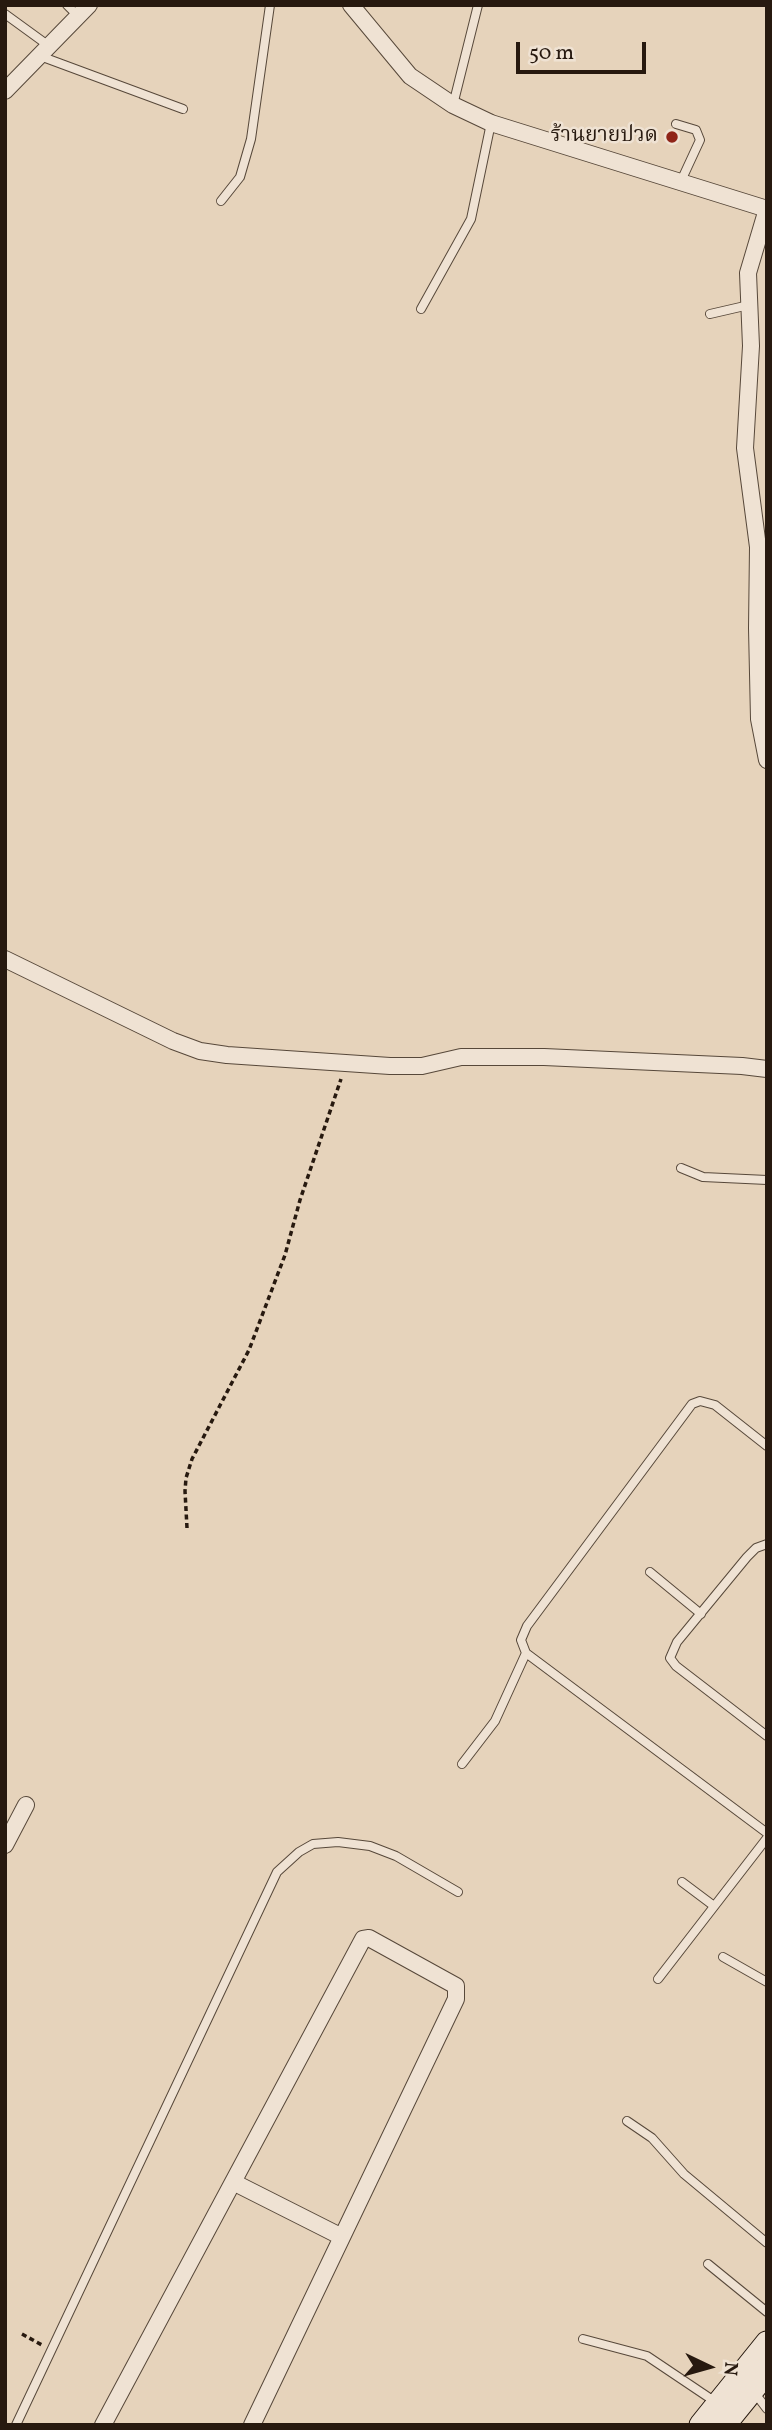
<!DOCTYPE html>
<meta charset="utf-8">
<style>
body{margin:0}
#map{position:relative;width:772px;height:2430px;overflow:hidden;background:#e6d3bb;font-family:Vollkorn,serif}
canvas{display:block}
.frame{position:absolute;inset:0;border:7px solid #27190f;pointer-events:none}
.north{position:absolute;left:674px;top:2332px;width:70px;height:70px;-webkit-text-stroke:5px #efe2d3;paint-order:stroke;rotate:95deg;font-size:19px;font-weight:700;line-height:28px;text-align:center;color:#27190f}
.north::after{content:'';display:block;margin:auto;width:24px;height:32px;background:#27190f;clip-path:polygon(50% 0,100% 100%,50% 72%,0 100%)}
.scale{position:absolute;left:516px;top:42px;width:130px;height:32px;box-sizing:border-box;border:4px solid #27190f;border-top:0;padding-left:9px;font-size:21px;line-height:24px;white-space:nowrap;color:#27190f;-webkit-text-stroke:5px #efe2d3;paint-order:stroke}
</style>
<div id="map">
<canvas width="772" height="2430"></canvas>
<div class="frame"></div>
<div class="north">N</div>
<div class="scale">50 m</div>
</div>
<script>
const g = document.querySelector('canvas').getContext('2d');
g.lineJoin = 'round';
const shape = rows => new Path2D(rows.map(r => 'M' + r).join(''));
function trace(path, color, width, dash) { g.strokeStyle = color; g.lineWidth = width; g.lineCap = dash ? 'butt' : 'round'; g.setLineDash(dash || []); g.stroke(path); }
function label(font, color, halo, rows, align = 'center') {
  g.font = font + ' Vollkorn,"Noto Serif Thai",serif'; g.lineWidth = 5; g.setLineDash([]); g.textBaseline = 'middle'; g.strokeStyle = halo; g.fillStyle = color; for (const [text, x, y, turn = 0] of rows) {
    g.save(); g.translate(x, y); g.rotate((+turn || 0) * Math.PI / 180); g.textAlign = isNaN(turn) ? turn : align; if (halo) g.strokeText(text, 0, 0); g.fillText(text, 0, 0); g.restore();
  }
}
const path = shape([
 [187,1528,185,1491,186,1478,192,1459,249,1350,285,1255,300,1200,341,1079],
 [22,2334,42,2345]
]);
const service = shape([
 [67,5,78,16],
 [5,14,49,46],
 [40,56,183,109],
 [453,105,478,5],
 [676,124,696,130,700,140,681,181],
 [221,201,240,177,251,139,270,5],
 [421,309,471,219,491,123],
 [710,314,749,305],
 [681,1168,703,1177,767,1180],
 [767,1446,715,1405,700,1401,692,1404,527,1626,521,1640,526,1653,767,1833],
 [767,1544,756,1548,747,1557,677,1642,670,1658,676,1666,767,1736],
 [650,1572,701,1614],
 [462,1764,495,1721,526,1653],
 [682,1882,714,1906],
 [723,1957,767,1982],
 [658,1979,767,1838],
 [627,2121,652,2138,684,2174,767,2243],
 [708,2264,767,2312],
 [583,2339,647,2356,717,2403],
 [754,2392,767,2409],
 [16,2425,277,1872,299,1852,313,1844,338,1842,370,1846,396,1856,458,1892]
]);
const minor = shape([
 [351,5,410,76,453,105,491,123,767,209,748,273,751,346,745,448,758,547,757,628,759,719,767,760],
 [5,91,89,5],
 [5,959,173,1041,200,1051,227,1055,390,1066,422,1066,461,1057,544,1057,742,1066,767,1069],
 [5,1845,26,1805],
 [233,2182,342,2237],
 [103,2425,363,1939,369,1938,456,1986,456,1999,252,2425]
]);
const secondary = shape([
 [701,2425,767,2343],
 [724,2425,767,2372]
]);
const markers = [
 [672,137,7,"#8f2418"]
];
const poiNames = [
 ["ร้านยายปวด",658,137]
];
trace(service, '#57483a', 10);
trace(minor, '#57483a', 18);
trace(secondary, '#27190f', 25);
trace(path, '#27190f', 3.5, [5, 3.5]);
trace(service, '#efe2d3', 8);
trace(minor, '#efe2d3', 16);
trace(secondary, '#efe2d3', 23);
for (const [x, y, r, color] of markers) { const dot = new Path2D(); dot.arc(x, y, r, 0, 2 * Math.PI); g.fillStyle = color; g.fill(dot); trace(dot, '#efe2d3', 2.5); }
label('21px', '#27190f', '#efe2d3', poiNames, 'right');
</script>
